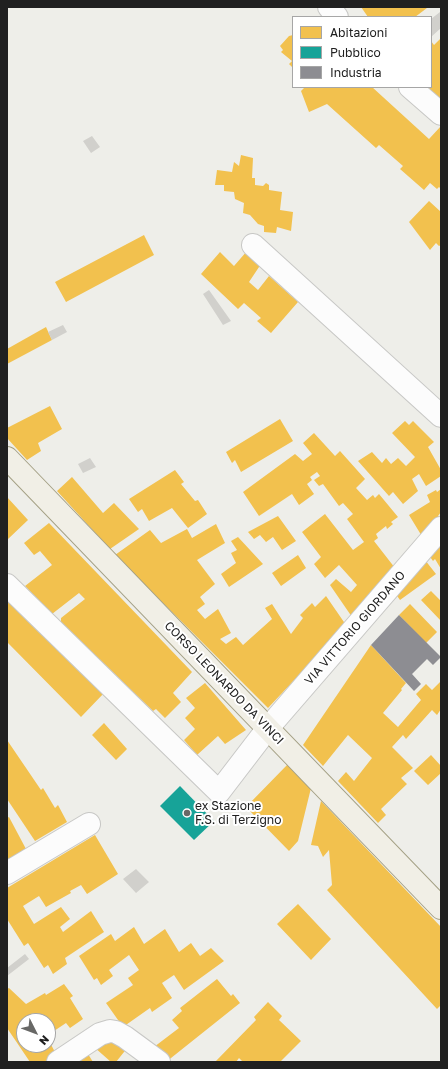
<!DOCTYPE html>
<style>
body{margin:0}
#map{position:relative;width:448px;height:1069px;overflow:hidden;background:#eeeee9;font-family:"Golos Text",sans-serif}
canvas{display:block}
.frame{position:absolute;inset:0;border:8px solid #202020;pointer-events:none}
.legend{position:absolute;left:292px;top:16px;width:140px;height:72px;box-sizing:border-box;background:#fff;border:1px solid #a6a6a6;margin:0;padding:5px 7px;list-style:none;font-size:12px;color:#202020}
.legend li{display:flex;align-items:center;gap:8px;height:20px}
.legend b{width:20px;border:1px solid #a6a6a6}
.north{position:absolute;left:16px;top:1013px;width:40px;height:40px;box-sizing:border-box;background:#fff;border:1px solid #a6a6a6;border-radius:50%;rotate:132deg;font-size:11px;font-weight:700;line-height:16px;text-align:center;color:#202020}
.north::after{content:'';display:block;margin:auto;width:14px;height:18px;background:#686866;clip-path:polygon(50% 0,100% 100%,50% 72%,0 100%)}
</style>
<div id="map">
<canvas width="448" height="1069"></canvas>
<div class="frame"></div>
<ul class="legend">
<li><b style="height:11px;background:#f2c14e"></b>Abitazioni</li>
<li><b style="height:11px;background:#17a398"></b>Pubblico</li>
<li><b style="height:11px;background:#8d8d92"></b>Industria</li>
</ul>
<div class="north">N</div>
</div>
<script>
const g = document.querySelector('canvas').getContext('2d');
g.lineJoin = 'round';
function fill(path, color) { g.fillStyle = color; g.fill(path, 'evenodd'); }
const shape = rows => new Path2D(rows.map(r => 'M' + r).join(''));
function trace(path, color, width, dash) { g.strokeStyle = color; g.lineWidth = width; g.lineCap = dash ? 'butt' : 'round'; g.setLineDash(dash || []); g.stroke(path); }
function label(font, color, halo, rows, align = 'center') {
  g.font = font + ' "Golos Text",sans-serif'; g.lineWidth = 4; g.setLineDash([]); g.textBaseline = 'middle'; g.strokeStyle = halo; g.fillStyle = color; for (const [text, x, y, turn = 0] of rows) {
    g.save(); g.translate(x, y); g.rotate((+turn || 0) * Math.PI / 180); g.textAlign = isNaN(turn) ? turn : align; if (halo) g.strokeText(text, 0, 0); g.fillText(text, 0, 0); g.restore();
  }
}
const homes = shape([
 [361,7,426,7,427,8,415,17,368,17],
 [293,35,293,68,289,64,292,61,281,52,283,50,280,46,289,36],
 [441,38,441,103,423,87,431,87,431,41,434,45],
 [305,87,372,87,429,139,441,126,441,189,439,187,437,189,430,183,424,190,400,169,403,166,379,145,376,148,327,104,309,112,301,91],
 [241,155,253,158,252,178,255,178,255,185,263,186,266,183,269,185,269,190,282,192,280,210,293,212,291,231,277,227,276,233,264,232,264,226,258,224,250,215,243,213,244,203,235,199,234,192,224,191,224,185,215,185,217,170,232,172,234,162,239,166],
 [429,201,441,212,441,245,439,246,436,243,430,250,409,222],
 [144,235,154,255,66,302,55,282],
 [247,251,261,264,249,282,258,290,269,276,298,302,271,333,257,321,261,318,244,303,238,309,201,274,220,252,234,266],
 [46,327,52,340,7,364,7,349],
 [50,406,62,429,38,443,41,451,27,460,7,438,7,428],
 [280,419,293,441,241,472,235,460,232,463,226,452],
 [405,421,409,425,413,421,434,442,428,447,441,470,441,476,426,486,419,474,412,479,418,491,403,504,393,492,389,496,358,461,372,452,382,463,386,458,391,464,398,458,406,466,415,457,392,433],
 [314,433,335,456,340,451,365,479,356,488,367,500,373,495,375,498,379,494,398,517,391,522,393,524,387,529,386,526,376,534,378,538,374,541,395,568,352,617,330,585,336,579,351,592,357,585,339,565,325,578,314,564,321,557,302,532,325,514,353,550,364,542,347,519,353,514,343,503,339,506,323,484,319,486,314,480,320,476,317,472,310,477,312,480,307,484,314,494,299,505,292,494,259,516,243,492,295,454,303,461,312,454,303,443],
 [175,470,184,482,181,484,195,501,198,500,207,514,188,528,172,508,149,521,142,509,138,512,129,499],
 [72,477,103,513,114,503,139,529,110,549,57,491],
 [441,489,441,512,438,516,441,518,423,538,409,515,430,502,427,495,436,490,437,492],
 [7,497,28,520,7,540],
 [278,516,296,541,282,550,273,537,266,542,260,535,254,539,248,532],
 [49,523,192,672,173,693,181,702,165,718,156,709,153,711,61,622,61,618,85,599,79,593,52,614,25,586,52,565,40,551,34,555,24,543],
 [216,524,225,543,197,560,215,584,200,597,205,604,197,610,205,619,218,609,231,633,220,639,226,644,236,637,243,645,272,619,265,608,272,604,291,634,303,618,300,615,312,603,315,607,326,596,346,625,268,708,115,555,150,530,161,543,187,529,192,538],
 [238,537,263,564,229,587,221,574,236,563,231,553,237,550,231,541],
 [441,538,441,569,435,559,433,561,428,554],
 [298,555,306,568,281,586,272,573],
 [425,560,436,574,400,600,395,593],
 [431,591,441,601,441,621,421,600],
 [7,596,104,693,81,717,7,642],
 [410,604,437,632,426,643,399,615],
 [371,645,406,683,401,689,402,690,383,713,398,727,421,700,416,694,426,684,432,690,441,681,441,709,437,715,432,710,406,739,403,735,392,747,413,768,401,778,407,784,381,809,386,815,378,823,338,781,346,772,354,781,372,758,348,735,323,766,303,745],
 [205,683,246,730,225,744,218,736,197,755,184,740,195,729,185,718,195,708,186,698],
 [104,723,127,749,116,760,92,735],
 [7,740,41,790,43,788,55,808,58,805,67,822,35,841,7,799],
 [431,755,441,766,441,773,428,785,414,771],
 [288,764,311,788,298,841,289,851,246,807],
 [321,801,441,927,441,1005,437,1009,327,890,332,885,329,850,323,857,318,846,311,845],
 [9,817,26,849,7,860,7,818],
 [95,835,118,874,87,894,81,885,70,891,71,893,46,907,39,896,23,906,34,924,61,907,70,919,60,927,63,932,91,911,104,932,65,958,67,964,53,974,48,965,44,968,28,943,24,946,7,919,7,888],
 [298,904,331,939,311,960,277,924],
 [134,927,144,944,165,929,179,952,191,943,200,956,211,948,224,961,184,990,174,975,162,983,172,998,152,1012,150,1008,123,1027,106,1003,133,985,128,978,139,970,129,955,109,970,113,976,101,985,97,978,94,980,79,956,111,934,115,941],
 [217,979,231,996,233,994,240,1003,166,1062,150,1050,179,1028,172,1020,182,1011,180,1008],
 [64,984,73,996,70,998,83,1019,70,1028,66,1023,48,1035,48,1021,24,1021,24,1045,48,1045,48,1039,56,1054,44,1062,30,1062,7,1028,7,989,9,988,26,1004,45,993,46,995],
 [268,1002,282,1016,279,1020,301,1041,280,1062,243,1062,239,1058,236,1062,215,1062,256,1020,254,1017],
 [109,1036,128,1047,116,1062,111,1062,94,1047],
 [88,1054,93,1062,80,1062,79,1060]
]);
const public = shape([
 [180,786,214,821,194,840,160,806]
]);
const industry = shape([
 [399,615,441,657,433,665,427,659,412,674,421,684,414,691,371,645]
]);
const building = shape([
 [440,12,441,28,431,37,431,19],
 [92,136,100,147,91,153,83,141],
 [209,290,231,321,223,325,203,294],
 [63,325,67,332,52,340,48,332],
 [90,458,96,467,83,473,78,464],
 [136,869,149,882,136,893,123,879],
 [25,954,29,959,7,976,7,968]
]);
const minor = shape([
 [329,7,337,17],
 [410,87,441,114],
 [253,245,441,416],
 [7,585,219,792,268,728,441,528],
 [7,873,89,824],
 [58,1062,100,1034,110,1031,116,1032,125,1037,159,1062]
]);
const major = shape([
 [7,458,441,908]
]);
const markers = [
 [187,813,4,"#686866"]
];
const streetNames = [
 ["VIA VITTORIO GIORDANO",355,628,-49],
 ["CORSO LEONARDO DA VINCI",224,683,46]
];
const poiNames = [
 ["ex Stazione",195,806],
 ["F.S. di Terzigno",195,820]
];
fill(homes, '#f2c14e');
fill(public, '#17a398');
fill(industry, '#8d8d92');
fill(building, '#d1d0cc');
trace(minor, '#c7c7c5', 24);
trace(major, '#a4a085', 24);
trace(minor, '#fcfcfc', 22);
trace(major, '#f1efe6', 22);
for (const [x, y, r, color] of markers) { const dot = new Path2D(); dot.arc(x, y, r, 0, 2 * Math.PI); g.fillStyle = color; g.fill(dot); trace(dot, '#fff', 1.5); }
label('12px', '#202020', '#fff', streetNames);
label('12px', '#202020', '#fff', poiNames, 'left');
</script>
